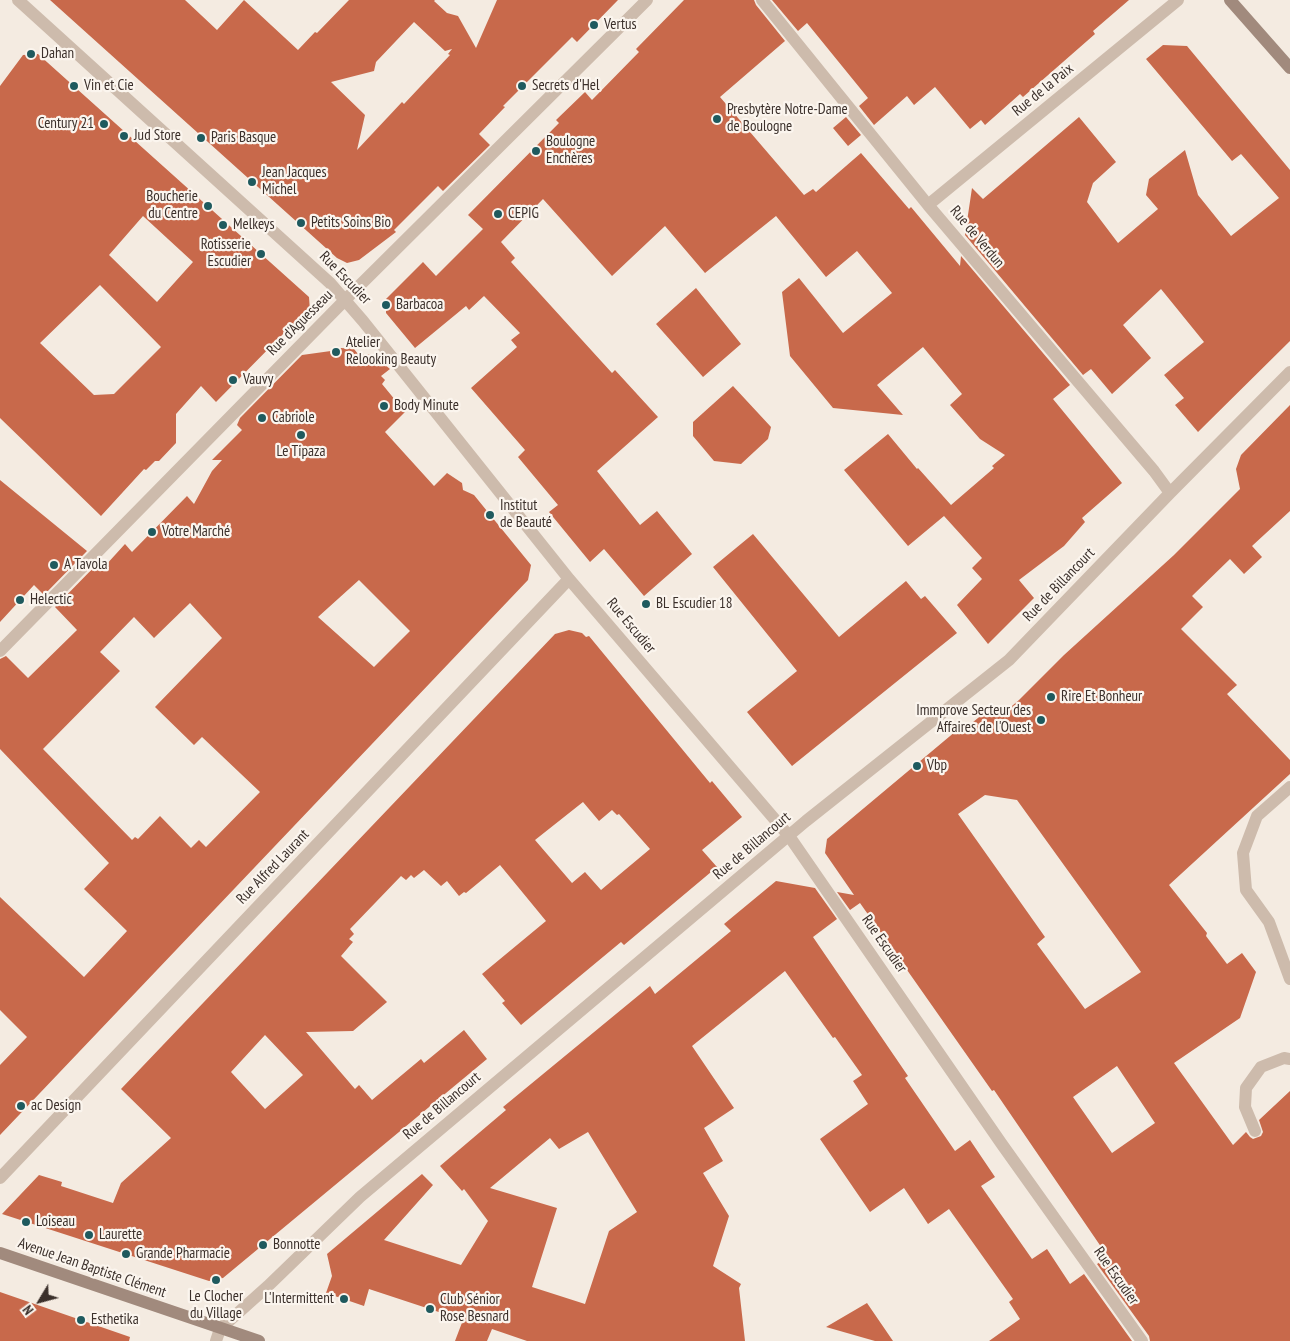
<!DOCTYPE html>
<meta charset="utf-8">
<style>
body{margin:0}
#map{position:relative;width:1290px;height:1341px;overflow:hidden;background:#f4ebe1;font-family:"PT Sans Narrow",sans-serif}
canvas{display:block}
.north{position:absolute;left:15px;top:1276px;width:50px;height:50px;-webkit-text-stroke:4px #fbf5ee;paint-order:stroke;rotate:233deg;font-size:14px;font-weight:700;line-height:20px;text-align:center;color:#3b302b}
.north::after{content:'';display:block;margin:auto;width:18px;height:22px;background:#3b302b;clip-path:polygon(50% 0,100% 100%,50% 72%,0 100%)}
</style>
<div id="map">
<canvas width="1290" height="1341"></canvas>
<div class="north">N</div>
</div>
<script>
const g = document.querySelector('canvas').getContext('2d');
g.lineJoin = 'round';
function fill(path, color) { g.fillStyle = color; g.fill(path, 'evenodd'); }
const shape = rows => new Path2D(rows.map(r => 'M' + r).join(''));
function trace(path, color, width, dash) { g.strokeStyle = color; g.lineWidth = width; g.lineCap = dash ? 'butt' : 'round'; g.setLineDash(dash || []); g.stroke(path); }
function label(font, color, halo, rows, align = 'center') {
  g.font = font + ' "PT Sans Narrow",sans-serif'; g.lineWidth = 4.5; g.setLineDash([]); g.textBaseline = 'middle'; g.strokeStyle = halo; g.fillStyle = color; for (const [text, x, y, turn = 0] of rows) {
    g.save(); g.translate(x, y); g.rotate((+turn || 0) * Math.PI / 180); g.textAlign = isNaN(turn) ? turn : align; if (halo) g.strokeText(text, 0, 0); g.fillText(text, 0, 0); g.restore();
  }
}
const building = shape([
 [50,0,185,0,217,30,244,0,298,50,315,32,317,33,349,0,435,0,434,1,447,13,458,16,476,48,497,0,618,0,577,42,572,37,503,106,505,107,479,134,490,145,443,191,438,186,394,230,396,232,359,260,347,263,337,258],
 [414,22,445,51,452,49,448,54,450,55,404,104,402,102,357,150,365,115,331,82,374,71,376,62],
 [684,0,754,0,756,5,785,41,720,97,804,195,813,189,816,192,861,153,909,209,911,207,960,266,961,256,1070,385,1053,399,1122,483,1082,518,1085,522,1064,546,1019,580,1034,598,988,644,957,605,982,579,972,568,982,558,944,516,908,546,844,470,888,434,917,469,918,468,951,505,994,468,992,466,1005,455,980,439,950,405,962,394,923,347,877,385,903,415,833,408,790,356,782,292,799,278,843,333,892,293,857,251,826,277,776,216,705,273,665,226,612,276,543,199,501,242,515,258,511,262,612,373,615,370,658,417,597,471,640,525,657,511,692,554,644,596,604,549,590,562,549,512,558,505,518,457,525,450,471,388,517,347,511,340,520,333,484,296,469,310,466,306,415,348,386,313,386,299,423,262,436,276,483,229,468,215,559,123,556,120,585,92,592,100,639,52,636,49],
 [772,0,1129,0,1093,31,1095,34,1023,97,1020,94,985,125,981,120,970,129,935,87,914,105,907,96,874,125,859,106,868,98,807,23,798,31],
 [1163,45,1187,46,1290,170,1290,341,1198,432,1175,405,1184,398,1164,375,1204,342,1161,289,1123,325,1151,358,1112,394,1091,369,1083,375,965,235,972,188,983,199,1079,117,1116,162,1093,183,1087,202,1118,243,1158,209,1146,195,1149,179,1185,150,1198,195,1231,236,1279,198,1241,154,1232,161,1146,59],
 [38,54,309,297,310,311,289,332,287,330,216,402,201,386,176,414,176,443,159,461,155,461,146,470,144,469,101,516,0,418,0,86,23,55],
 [143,216,193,262,157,302,109,255],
 [100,285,161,347,114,394,94,395,40,343],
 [846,117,861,135,848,146,833,128],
 [696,288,741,344,703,377,656,324],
 [341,348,354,349,358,354,373,355,390,369,381,376,385,380,382,384,405,412,385,432,434,486,447,473,462,483,463,490,474,495,531,565,528,580,0,1135,0,1065,27,1037,0,1010,0,897,84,977,127,931,84,889,109,863,0,749,0,659,6,656,28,678,77,630,55,607,100,561,105,566,125,544,132,552,187,496,194,504,212,471,222,460,212,460,242,430,237,425,240,418,302,355,338,350],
 [359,580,410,631,374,667,318,617],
 [190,603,222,638,155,707,194,745,202,737,260,792,206,847,199,840,191,848,160,816,138,839,135,837,132,840,43,749,120,671,100,652,134,617,154,638],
 [733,386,771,427,768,439,741,464,714,461,693,436,693,422],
 [1290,405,1290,511,1252,546,1262,557,1244,574,1230,559,1192,596,1203,607,1181,629,1237,685,1227,694,1290,760,1290,774,1169,885,1207,933,1206,936,1227,964,1242,953,1256,972,1240,1018,1174,1063,1233,1145,1246,1132,1250,1137,1253,1139,1261,1136,1263,1132,1259,1120,1290,1091,1290,1341,1150,1341,1149,1336,1097,1264,1108,1257,994,1090,992,1091,860,903,850,910,837,892,854,895,825,853,827,839,962,726,968,726,983,714,990,714,996,710,1006,711,1019,700,1064,655,1174,555,1240,489,1236,469,1241,455],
 [985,795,1017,800,1141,972,1085,1009,1037,944,1045,937,958,814],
 [1117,1066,1155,1123,1112,1153,1073,1097],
 [0,480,87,551,44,595,34,585,0,622],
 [753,534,839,637,906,581,921,599,925,596,957,633,792,766,747,712,797,671,713,567],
 [569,630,582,633,586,637,589,636,710,783,712,781,742,817,702,850,717,867,624,945,621,942,521,1025,502,1003,505,1001,482,974,546,921,500,865,466,893,464,892,459,896,447,881,441,886,424,870,414,878,411,875,406,880,401,876,350,929,354,934,349,939,353,942,341,956,387,1002,353,1031,306,1032,355,1089,359,1085,372,1100,421,1059,424,1063,464,1030,487,1059,223,1278,209,1281,2,1214,39,1175,62,1182,61,1186,113,1203,121,1183,171,1138,121,1089,555,634],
 [583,802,599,821,612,810,617,815,619,814,650,849,601,890,585,872,572,883,535,840],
 [265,1035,303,1075,265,1109,231,1072],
 [776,881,815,888,837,919,813,937,908,1076,905,1078,955,1151,970,1140,995,1177,981,1186,1032,1259,1047,1249,1070,1284,1084,1274,1132,1341,989,1341,1020,1319,1009,1302,1013,1299,949,1209,928,1224,904,1188,870,1212,820,1139,868,1104,853,1081,862,1075,835,1037,833,1038,785,971,692,1046,734,1108,704,1128,723,1161,703,1173,729,1216,713,1266,741,1284,739,1288,745,1341,527,1341,492,1329,487,1341,455,1341,463,1320,369,1289,364,1306,326,1293,332,1276,327,1254,422,1174,433,1185,384,1240,461,1265,488,1221,464,1189,462,1191,440,1166,506,1110,503,1107,650,986,655,994,731,931,724,924],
 [588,1132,637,1212,609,1231,585,1304,532,1287,557,1208,490,1188,550,1138,559,1149],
 [0,1292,130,1337,129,1341,0,1341],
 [867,1303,893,1341,875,1341,826,1327]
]);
const service = shape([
 [1290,787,1257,816,1243,853,1246,890,1269,922,1290,979],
 [1255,1131,1245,1107,1246,1088,1261,1067,1284,1058,1290,1059]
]);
const minor = shape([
 [18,0,330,283,363,321,569,579,789,836,1001,1143,1142,1341],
 [762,0,928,205,1154,471,1170,493],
 [928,205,1178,0],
 [0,651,345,300,647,0],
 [0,1178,569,579],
 [216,1341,220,1329,268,1286,360,1197,806,821,1009,660,1170,493,1290,372]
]);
const secondary = shape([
 [1230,0,1290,68],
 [0,1253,259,1341]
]);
const markers = [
 [594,25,5,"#1f5a5e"],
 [31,54,5,"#1f5a5e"],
 [74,86,5,"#1f5a5e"],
 [522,86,5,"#1f5a5e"],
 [717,119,5,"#1f5a5e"],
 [104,124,5,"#1f5a5e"],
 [124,136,5,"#1f5a5e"],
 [201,138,5,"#1f5a5e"],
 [536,151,5,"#1f5a5e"],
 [252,182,5,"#1f5a5e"],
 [208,206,5,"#1f5a5e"],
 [498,214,5,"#1f5a5e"],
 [301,223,5,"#1f5a5e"],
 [223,225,5,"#1f5a5e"],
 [261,254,5,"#1f5a5e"],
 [386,305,5,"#1f5a5e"],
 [336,352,5,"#1f5a5e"],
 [233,380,5,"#1f5a5e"],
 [384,406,5,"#1f5a5e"],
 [262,418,5,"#1f5a5e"],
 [301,435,5,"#1f5a5e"],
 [490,515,5,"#1f5a5e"],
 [152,532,5,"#1f5a5e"],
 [54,565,5,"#1f5a5e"],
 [20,600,5,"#1f5a5e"],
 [646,604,5,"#1f5a5e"],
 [1051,697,5,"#1f5a5e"],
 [1041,720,5,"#1f5a5e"],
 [917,766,5,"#1f5a5e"],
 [21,1106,5,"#1f5a5e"],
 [26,1222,5,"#1f5a5e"],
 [89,1235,5,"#1f5a5e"],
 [263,1245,5,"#1f5a5e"],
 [126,1254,5,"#1f5a5e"],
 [216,1280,5,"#1f5a5e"],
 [344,1299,5,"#1f5a5e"],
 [430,1309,5,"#1f5a5e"],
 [81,1320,5,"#1f5a5e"]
];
const poiNames = [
 ["Vertus",604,25],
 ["Dahan",41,54],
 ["Vin et Cie",84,86],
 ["Secrets d'Hel",532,86],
 ["Presbytère Notre-Dame",727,110],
 ["de Boulogne",727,127],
 ["Century 21",94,124,"right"],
 ["Jud Store",134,136],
 ["Paris Basque",211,138],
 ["Boulogne",546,142],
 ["Enchères",546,159],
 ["Jean Jacques",262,173],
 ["Michel",262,190],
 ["Boucherie",198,197,"right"],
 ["du Centre",198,214,"right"],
 ["CEPIG",508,214],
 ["Petits Soins Bio",311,223],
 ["Melkeys",233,225],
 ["Rotisserie",251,245,"right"],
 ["Escudier",251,262,"right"],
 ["Barbacoa",396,305],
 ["Atelier",346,343],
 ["Relooking Beauty",346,360],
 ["Vauvy",243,380],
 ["Body Minute",394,406],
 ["Cabriole",272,418],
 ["Le Tipaza",301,452,"center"],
 ["Institut",500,506],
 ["de Beauté",500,523],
 ["Votre Marché",162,532],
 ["A Tavola",64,565],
 ["Helectic",30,600],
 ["BL Escudier 18",656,604],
 ["Rire Et Bonheur",1061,697],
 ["Immprove Secteur des",1031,711,"right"],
 ["Affaires de l'Ouest",1031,728,"right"],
 ["Vbp",927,766],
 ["ac Design",31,1106],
 ["Loiseau",36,1222],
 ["Laurette",99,1235],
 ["Bonnotte",273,1245],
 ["Grande Pharmacie",136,1254],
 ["Le Clocher",216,1297,"center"],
 ["du Village",216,1314,"center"],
 ["L'Intermittent",334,1299,"right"],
 ["Club Sénior",440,1300],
 ["Rose Besnard",440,1317],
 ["Esthetika",91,1320]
];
const streetNames = [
 ["Rue de la Paix",1043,90,-39],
 ["Rue de Verdun",977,237,50],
 ["Rue Escudier",345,278,46],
 ["Rue d'Aguesseau",300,323,-45],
 ["Rue de Billancourt",1059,585,-46],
 ["Rue Escudier",631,626,50],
 ["Rue de Billancourt",752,846,-40],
 ["Rue Alfred Laurant",273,867,-46],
 ["Rue Escudier",884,944,55],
 ["Rue de Billancourt",442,1106,-40],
 ["Avenue Jean Baptiste Clément",92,1268,19],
 ["Rue Escudier",1116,1276,55]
];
fill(building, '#c8694b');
trace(service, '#cdbbac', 12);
trace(minor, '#cdbbac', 12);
trace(secondary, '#a18a7d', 12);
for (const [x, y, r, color] of markers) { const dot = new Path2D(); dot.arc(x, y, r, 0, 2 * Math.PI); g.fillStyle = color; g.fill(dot); trace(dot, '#fbf5ee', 2); }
label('15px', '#3b302b', '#fbf5ee', poiNames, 'left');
label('15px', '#3b302b', '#fbf5ee', streetNames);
</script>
